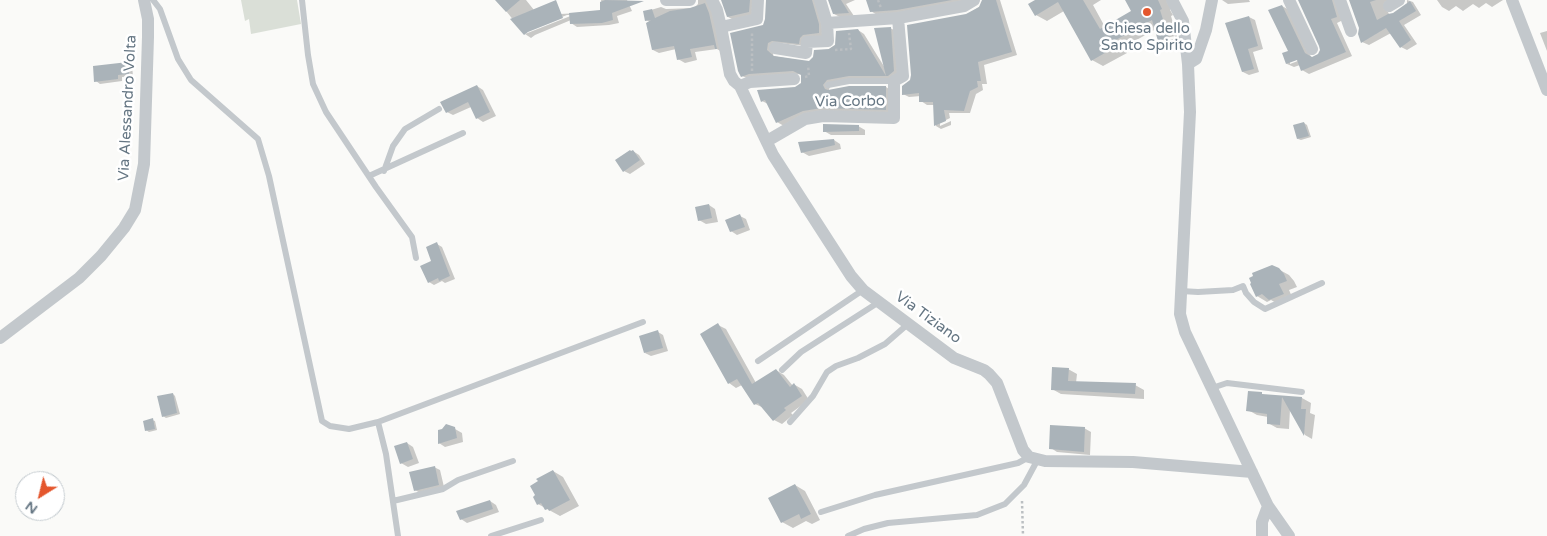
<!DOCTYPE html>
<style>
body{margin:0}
#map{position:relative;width:1547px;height:536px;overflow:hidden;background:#fafaf8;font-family:"Varela Round",sans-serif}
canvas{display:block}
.north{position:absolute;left:15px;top:471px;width:50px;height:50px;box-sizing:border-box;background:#fff;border:1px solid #c1c8cd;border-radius:50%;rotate:216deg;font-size:14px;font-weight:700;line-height:20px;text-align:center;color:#657683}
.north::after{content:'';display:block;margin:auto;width:18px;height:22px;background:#e4572e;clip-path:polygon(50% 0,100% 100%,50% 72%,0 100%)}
</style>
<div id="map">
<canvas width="1547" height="536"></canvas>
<div class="north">N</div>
</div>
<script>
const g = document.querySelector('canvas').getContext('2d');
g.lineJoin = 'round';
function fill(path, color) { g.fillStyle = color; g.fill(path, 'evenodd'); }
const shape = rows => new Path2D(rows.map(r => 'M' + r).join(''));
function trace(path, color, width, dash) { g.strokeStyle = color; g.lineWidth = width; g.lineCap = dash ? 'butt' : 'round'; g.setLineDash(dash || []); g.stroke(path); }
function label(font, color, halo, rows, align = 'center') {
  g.font = font + ' "Varela Round",sans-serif'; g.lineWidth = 5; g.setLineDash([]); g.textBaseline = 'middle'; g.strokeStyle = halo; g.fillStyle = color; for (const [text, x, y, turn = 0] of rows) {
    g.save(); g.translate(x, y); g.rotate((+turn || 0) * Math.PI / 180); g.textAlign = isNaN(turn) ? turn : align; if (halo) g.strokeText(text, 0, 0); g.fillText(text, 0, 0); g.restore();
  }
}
const green = shape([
 [241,0,297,0,301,24,251,34,249,19,245,21]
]);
const shadow = shape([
 [499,0,526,0,538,15,603,12,601,0,627,0,632,11,617,16,619,23,609,25,577,27,571,23,571,20,535,35,531,38,525,34,573,15,567,15,523,32,498,1],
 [698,0,712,0,722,52,717,49,695,52,697,60,685,63,678,59,676,49,659,53,653,50,651,22,646,20,644,12,661,7,666,9,694,8,698,4],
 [722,0,757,0,755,15,734,20,728,17],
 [767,0,819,0,825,36,805,46,779,43,774,47,773,56,809,62,858,30,864,34,885,68,890,28,896,31,900,75,894,79,833,83,829,89,829,91,886,87,892,91,892,112,784,126,777,122,768,104,762,101,795,88,802,84,802,74,756,77,749,79,742,76,759,28,765,24],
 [829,0,855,0,846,4,854,16,840,17,834,14],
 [868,0,970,0,904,13,877,15,871,11],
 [983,0,1000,0,1017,55,984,65,987,84,982,84,983,90,976,94,970,113,949,113,950,118,940,123,940,126,951,121,951,125,941,129,936,126,934,105,927,105,921,101,921,96,909,97,903,94,911,81,968,14,982,5],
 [1037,0,1101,0,1093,5,1105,27,1133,12,1126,0,1174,0,1170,10,1173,15,1171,16,1179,44,1170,47,1159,41,1156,29,1124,47,1127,53,1103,66,1092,60,1064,11,1047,21,1036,15],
 [1175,36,1176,38,1166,41,1166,38],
 [1222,0,1249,0,1250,2,1228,4],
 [1303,0,1340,0,1343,20,1337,23,1352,56,1309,74,1302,70,1300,65,1294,67,1287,64,1289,52,1282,6,1289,10,1312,59,1319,55,1321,50],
 [1303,57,1303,59,1290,64,1290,62],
 [1350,0,1395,0,1387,10,1389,14,1393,14,1407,5,1407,0,1413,2,1421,15,1404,25,1417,44,1407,50,1401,47,1391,33,1369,45,1362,42,1360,28],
 [1437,0,1503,0,1492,7,1486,3,1479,8,1473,4,1463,11,1456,6,1449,11,1442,7],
 [1249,17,1255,20,1263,49,1253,52,1259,72,1249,75,1243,72],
 [1547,31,1547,51,1540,33],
 [128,63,132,66,133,76,122,77,122,81,100,84,96,81],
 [477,86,483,90,496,116,483,122,477,118,471,107,453,115,447,112],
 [1304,123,1307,125,1311,137,1301,140,1298,139],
 [858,126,865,130,865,135,831,135,824,131],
 [834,140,840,144,841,149,809,156,802,152],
 [633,151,639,155,645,164,630,174,624,171],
 [709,205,715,209,718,222,706,224,699,220],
 [740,216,746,219,750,230,737,235,731,231],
 [437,244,442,247,455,279,445,283,442,281,434,285,429,282],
 [1278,269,1289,275,1294,281,1297,287,1289,290,1293,299,1278,304,1271,300,1267,302,1257,296],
 [718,325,726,329,756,383,776,370,784,375,793,386,795,385,802,389,809,400,791,413,793,415,782,424,774,420,764,408,755,404,742,385,736,388,729,383],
 [658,332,663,335,668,351,651,356,645,353],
 [1068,369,1077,374,1076,383,1135,385,1144,390,1144,399,1061,394,1052,389],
 [173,394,175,396,180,414,166,418,163,416],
 [1262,394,1266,396,1302,398,1311,403,1310,413,1315,415,1312,439,1305,435,1290,409,1289,429,1277,428,1268,423,1268,417,1257,415,1248,410],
 [152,420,155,421,157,430,149,432,146,430],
 [1084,428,1091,432,1090,455,1057,452,1051,448],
 [455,429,462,433,463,442,445,447,439,443,443,430],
 [407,443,413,447,419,463,408,467,401,463],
 [434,467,440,470,444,487,420,493,415,490],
 [553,471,563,477,579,506,560,516,538,504,534,497],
 [795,485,805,491,820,520,812,524,806,521,793,528,782,522],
 [490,501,496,505,499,512,467,523,461,519]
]);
const building = shape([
 [495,0,520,0,506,12],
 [556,0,563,18,528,32,524,35,510,19],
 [605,0,644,1,612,13,613,20,602,23,570,24,569,13,600,10,600,2],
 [721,0,750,0,749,12,727,17],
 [766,0,812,0,819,24,819,33,803,35,800,38,799,44,772,41,768,43,767,50,774,56,809,61,813,57,814,50,829,49,835,45,836,31,858,29,886,76,874,28,891,27,894,71,888,76,849,76,827,80,823,85,825,89,828,90,849,86,886,86,886,110,822,108,803,111,776,123,765,100,761,102,757,90,795,87,801,83,801,75,793,71,749,74,741,77,738,71,730,33,763,25,765,19],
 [828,0,841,0,849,13,833,14],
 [866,0,952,0,897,10,870,12],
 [982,0,996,0,1012,52,978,62,981,81,977,81,978,87,970,91,964,111,944,110,946,121,934,126,933,102,919,102,919,93,902,95,902,86,910,80,911,75,907,25,966,14,979,7],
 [1035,0,1083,0,1100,29,1131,11,1125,0,1158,0,1162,9,1160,10,1169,38,1158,41,1152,20,1114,41,1117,46,1091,61,1058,2,1035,16,1028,4],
 [1298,0,1332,0,1337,17,1331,19,1346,52,1301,71,1297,60,1286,64,1282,53,1288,51,1268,10,1282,5,1305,53,1312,57,1318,54,1320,50,1319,46],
 [1349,0,1376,0,1370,2,1377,20,1388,14,1393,13,1410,1,1416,11,1399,21,1411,40,1400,48,1386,28,1361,43,1358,34,1359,28],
 [705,3,709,13,717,49,715,49,714,45,690,49,692,57,677,60,674,46,652,50,646,23,651,20,645,21,643,11,652,9,655,18,670,11,690,8],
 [1249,16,1258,46,1248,49,1254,69,1242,72,1225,23],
 [128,62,129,74,118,75,118,79,94,82,93,66],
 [477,85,490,112,476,119,468,102,446,113,440,102],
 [1304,122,1309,136,1297,139,1293,125],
 [823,124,859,125,859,131,823,132],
 [834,139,835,145,801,153,798,142],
 [630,150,631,151,633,150,640,160,623,172,615,160],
 [709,204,712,218,698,221,695,207],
 [740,214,745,227,730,232,725,220],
 [437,242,450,276,439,281,438,278,428,283,420,266,431,261,426,247],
 [1272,265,1279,268,1284,274,1287,281,1279,284,1284,294,1269,300,1262,294,1256,297,1250,284,1251,283,1249,278,1253,276,1252,273],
 [718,323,752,384,776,369,790,387,794,383,802,396,784,408,786,410,773,421,758,403,754,405,737,379,728,384,700,334],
 [658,330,663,348,644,353,639,336],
 [1052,367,1069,368,1068,381,1136,383,1135,394,1051,390],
 [1248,391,1262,392,1262,394,1302,397,1301,409,1306,409,1304,436,1282,397,1280,425,1267,424,1267,414,1246,411],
 [173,393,177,413,162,417,157,396],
 [153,418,155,429,145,431,143,421],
 [446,424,455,427,457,438,438,444,438,430,442,429],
 [1050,425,1085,427,1084,452,1049,449],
 [407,442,413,459,400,464,394,446],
 [435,466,439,485,414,491,409,472],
 [553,470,570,500,549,511,548,509,545,510,541,503,537,505,533,497,535,495,530,486,538,481,536,479],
 [795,484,811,514,801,519,799,514,781,523,768,498],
 [490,500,493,509,460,520,456,511]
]);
const path = shape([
 [878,0,881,8],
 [835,50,851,49,849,33],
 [752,71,752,32],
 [805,77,809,76,808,65],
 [1022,501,1023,536]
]);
const service = shape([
 [153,0,160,9,178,59,191,80,258,139,269,176,322,421,330,426,349,429,378,422,643,322],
 [302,0,308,55,313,84,326,112,376,187,412,237,416,258],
 [828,85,849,81,894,81],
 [384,171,393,146,405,129,439,109],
 [369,176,463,133],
 [1181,291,1198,292,1233,290,1243,286,1246,293,1254,302,1265,309,1322,283],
 [758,361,863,290],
 [782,370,801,352,879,302],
 [1212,388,1227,383,1302,392],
 [378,422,386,454,398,536],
 [790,422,813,396,827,372,836,366,858,358,885,344,908,324],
 [393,501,443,489,458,480,513,461],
 [821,512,875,495,1018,463,1029,457],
 [491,536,541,520],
 [848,536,864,529,888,523,977,515,1005,504,1024,485,1038,459]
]);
const minor = shape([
 [666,0,690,0],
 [712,0,717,10,721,27,730,74,734,81,740,86,773,155,851,276,863,290,954,358,984,370,989,374,997,383,1023,450,1029,457,1045,461,1133,462,1252,472],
 [820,0,827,23,898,18,964,6,974,0],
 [1172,0,1183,21,1188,64,1190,112,1180,314,1185,332,1268,506,1289,536],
 [1289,0,1312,49],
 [1340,0,1351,31],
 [1512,0,1547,90],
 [1389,6,1399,0],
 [721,27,757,19,758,0],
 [775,48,806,53,807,42,828,41,827,23],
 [1188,64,1196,59,1206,30,1212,0],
 [740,86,750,82,794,79],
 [767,141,805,119,823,116,894,118,894,81,903,76,898,18],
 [0,338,79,278,101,256,124,228,135,210,144,164,148,37,148,19,144,0],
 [1262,536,1262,522,1268,506]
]);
const markers = [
 [1147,12,5,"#e4572e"]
];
const poiNames = [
 ["Chiesa dello",1147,29],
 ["Santo Spirito",1147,46]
];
const streetNames = [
 ["Via Corbo",850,102,-1],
 ["Via Alessandro Volta",128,108,-87],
 ["Via Tiziano",928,318,36]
];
fill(green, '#dadfd7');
fill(shadow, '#0003');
fill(building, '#aab3b9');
trace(path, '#bbbfc2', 2.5, [2.5, 2.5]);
trace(service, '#c3c8cc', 6);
trace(minor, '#c3c8cc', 12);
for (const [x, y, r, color] of markers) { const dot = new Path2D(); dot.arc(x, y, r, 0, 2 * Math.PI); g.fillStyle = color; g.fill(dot); trace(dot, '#fff', 2); }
label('15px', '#657683', '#fff', poiNames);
label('15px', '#657683', '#fff', streetNames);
</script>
